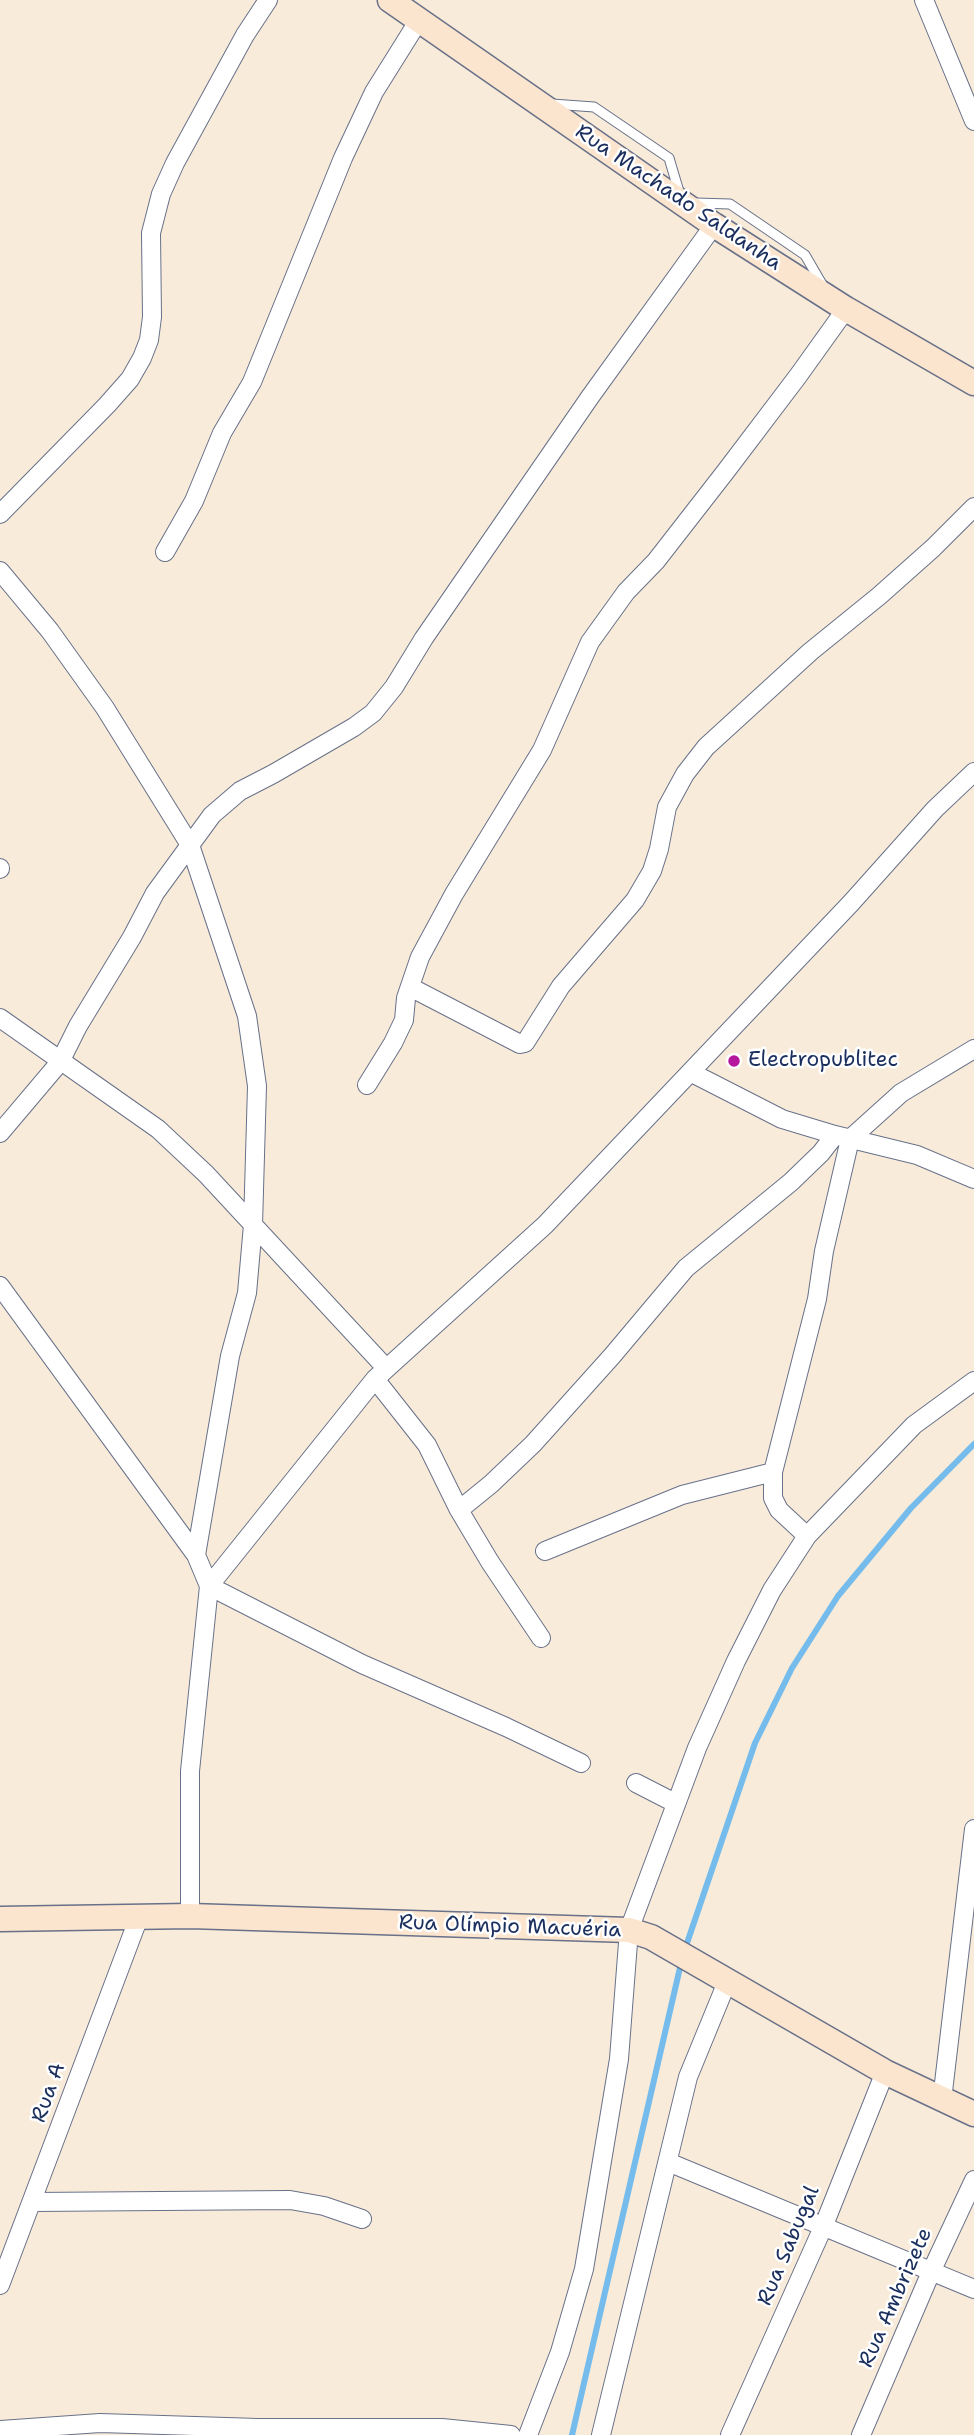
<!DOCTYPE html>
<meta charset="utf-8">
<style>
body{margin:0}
canvas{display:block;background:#f8ebd9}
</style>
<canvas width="974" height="2435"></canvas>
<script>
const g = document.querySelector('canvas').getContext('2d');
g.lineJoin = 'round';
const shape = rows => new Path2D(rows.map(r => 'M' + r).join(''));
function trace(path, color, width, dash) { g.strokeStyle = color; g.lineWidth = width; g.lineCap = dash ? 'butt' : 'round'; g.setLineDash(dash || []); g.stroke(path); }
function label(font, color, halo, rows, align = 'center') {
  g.font = font + ' "Shantell Sans",sans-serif'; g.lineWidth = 5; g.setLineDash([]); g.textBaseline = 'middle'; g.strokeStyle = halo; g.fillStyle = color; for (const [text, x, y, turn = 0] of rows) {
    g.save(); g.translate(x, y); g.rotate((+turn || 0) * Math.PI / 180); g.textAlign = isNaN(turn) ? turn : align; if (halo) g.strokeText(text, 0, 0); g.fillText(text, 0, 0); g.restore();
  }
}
const stream = shape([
 [685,1949,755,1743,792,1668,838,1596,911,1508,974,1444],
 [572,2435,682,1959]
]);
const lane = shape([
 [552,104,594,107,669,158,680,195],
 [696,203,730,204,805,255,823,286]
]);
const street = shape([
 [924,0,974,121],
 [0,514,107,405,130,379,142,358,149,340,152,317,151,233,161,194,175,163,245,35,268,0],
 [165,552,194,501,222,433,252,382,343,158,374,92,419,20],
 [0,571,50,631,105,708,190,845,247,1016,257,1086,253,1225,247,1293,230,1356,196,1555,209,1586,362,1664,506,1727,581,1763],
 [0,868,0,869],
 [410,987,520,1044,525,1043,561,986,635,900,652,871,659,849,667,807,685,774,706,747,810,652,879,596,933,548,974,507],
 [0,1018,158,1129,206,1174,386,1368],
 [692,1073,782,1119,835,1135,917,1155,974,1179],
 [367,1085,393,1043,404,1020,406,998,420,957,454,894,542,750,590,642,626,592,656,561,726,471,798,376,846,309],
 [0,1133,60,1062,78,1026,132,937,155,893,212,815,240,791,273,774,354,727,373,713,394,687,424,638,590,397,714,225],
 [0,1286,196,1555],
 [375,1379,427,1445,459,1510,490,1562,541,1638],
 [459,1510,491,1484,533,1444,612,1356,686,1268,791,1182,821,1153,835,1135],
 [807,1536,779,1510,773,1498,773,1472,817,1299,824,1251,850,1139,901,1093,974,1049],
 [545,1551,682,1495,773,1472],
 [636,1783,675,1803],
 [190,1916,190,1771,209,1586,375,1379,545,1225,851,903,935,809,974,772],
 [942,2100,974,1829],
 [668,2162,974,2289],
 [32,2202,290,2200,324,2206,362,2219],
 [0,2285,139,1917],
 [0,2430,100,2423,258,2428,442,2428,511,2435],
 [528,2435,560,2352,584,2269,619,2059,629,1930,697,1748,736,1661,772,1590,807,1536,914,1425,974,1381],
 [601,2435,688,2077,727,1982],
 [730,2435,824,2225,885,2072],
 [861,2435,931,2272,974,2180]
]);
const secondary = shape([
 [390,0,714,225,846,309,974,383],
 [0,1919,190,1916,629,1930,651,1937,885,2072,974,2114]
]);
const markers = [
 [734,1061,7,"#b5179e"]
];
const streetNames = [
 ["Rua Machado Saldanha",678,198,34],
 ["Rua Olímpio Macuéria",510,1927,2],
 ["Rua A",49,2093,-70],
 ["Rua Sabugal",789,2246,-67],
 ["Rua Ambrizete",896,2298,-66]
];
const poiNames = [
 ["Electropublitec",748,1061]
];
trace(stream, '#75bcec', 6);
trace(lane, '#687189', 11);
trace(street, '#687189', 20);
trace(secondary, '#687189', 27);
trace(lane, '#fff', 9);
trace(street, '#fff', 18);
trace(secondary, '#fce5cf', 24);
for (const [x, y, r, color] of markers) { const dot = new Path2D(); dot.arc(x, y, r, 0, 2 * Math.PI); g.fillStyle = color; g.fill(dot); trace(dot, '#fff', 2.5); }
label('21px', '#1b2f5e', '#fff', streetNames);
label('21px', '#1b2f5e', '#fff', poiNames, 'left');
</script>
